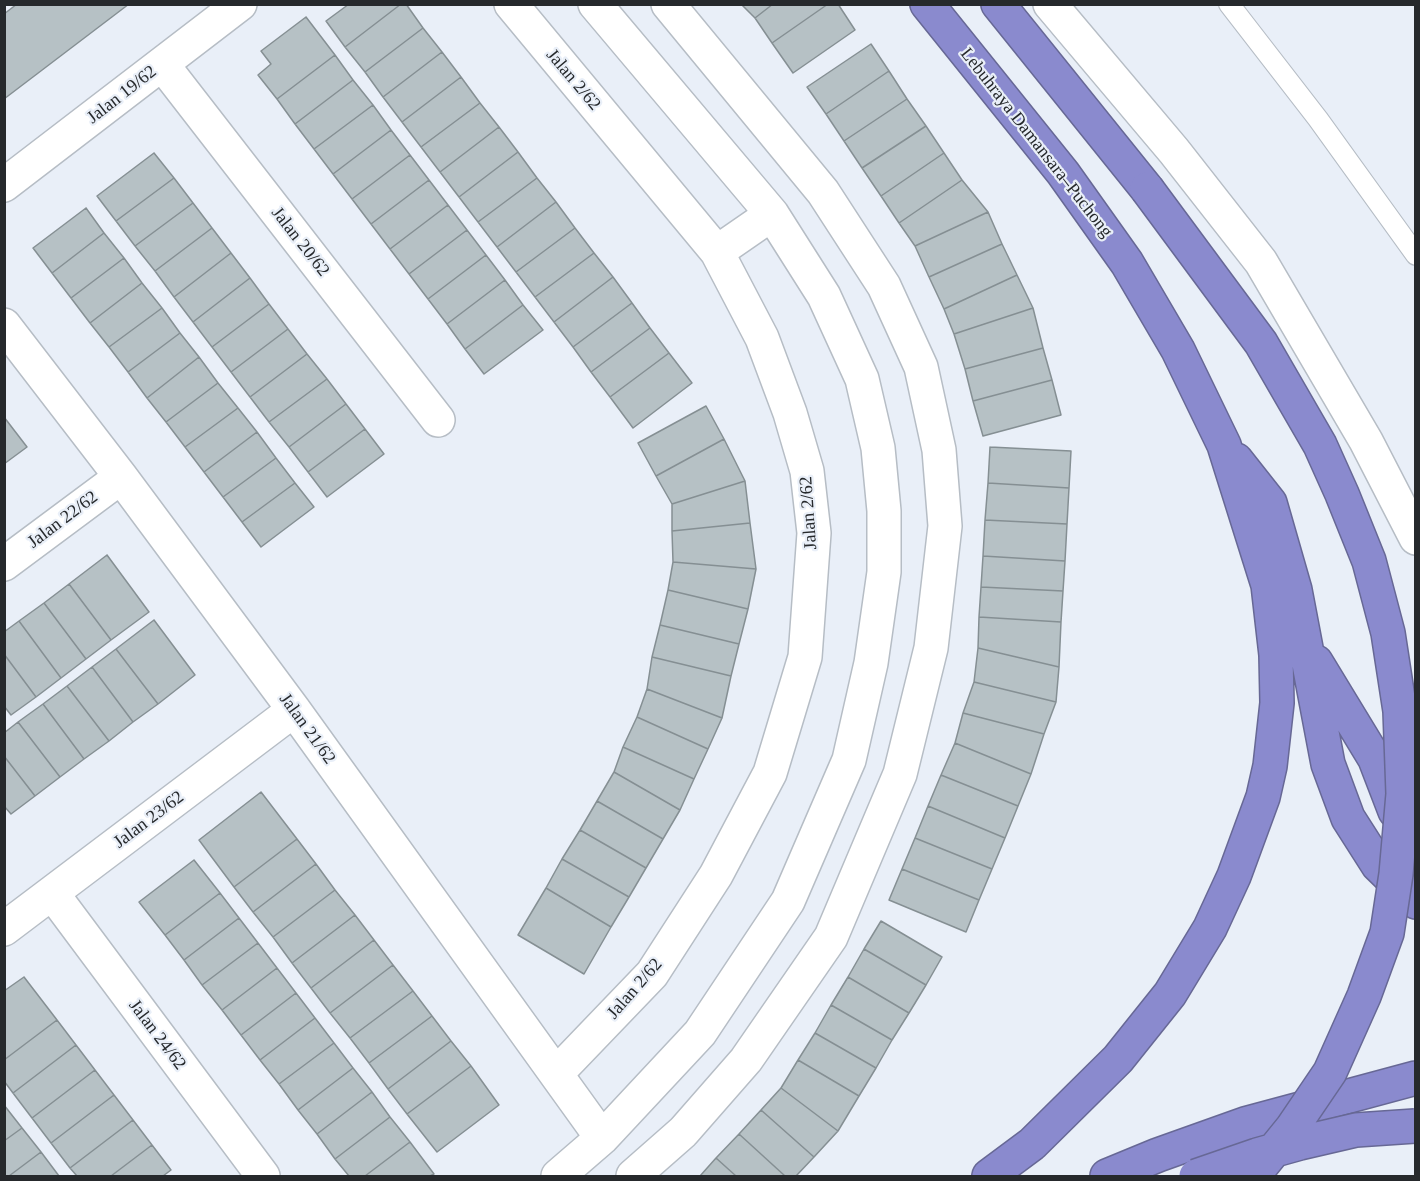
<!DOCTYPE html>
<meta charset="utf-8">
<style>
body{margin:0}
#map{position:relative;width:1420px;height:1181px;overflow:hidden;background:#e9eff8;font-family:Georgia,serif}
canvas{display:block}
.frame{position:absolute;inset:0;border:6px solid #26292c;pointer-events:none}
</style>
<div id="map">
<canvas width="1420" height="1181"></canvas>
<div class="frame"></div>
</div>
<script>
const g = document.querySelector('canvas').getContext('2d');
g.lineJoin = 'round';
function fill(path, color) { g.fillStyle = color; g.fill(path, 'evenodd'); }
const shape = rows => new Path2D(rows.map(r => 'M' + r).join(''));
function trace(path, color, width, dash) { g.strokeStyle = color; g.lineWidth = width; g.lineCap = dash ? 'butt' : 'round'; g.setLineDash(dash || []); g.stroke(path); }
function label(font, color, halo, rows, align = 'center') {
  g.font = font + ' Georgia,serif'; g.lineWidth = 4.5; g.setLineDash([]); g.textBaseline = 'middle'; g.strokeStyle = halo; g.fillStyle = color; for (const [text, x, y, turn = 0] of rows) {
    g.save(); g.translate(x, y); g.rotate((+turn || 0) * Math.PI / 180); g.textAlign = isNaN(turn) ? turn : align; if (halo) g.strokeText(text, 0, 0); g.fillText(text, 0, 0); g.restore();
  }
}
const building = shape([
 [17,4,129,4,4,99,4,14,17,4],
 [349,4,401,4,345,47,326,21,349,4],
 [401,4,406,4,423,28,365,72,345,47,401,4],
 [741,4,773,4,755,18,741,4],
 [773,4,828,4,772,43,755,18,773,4],
 [828,4,838,4,855,30,793,73,772,43,828,4],
 [306,17,335,55,277,99,258,75,271,64,261,51,306,17],
 [423,28,442,52,383,97,365,72,423,28],
 [871,44,889,71,826,114,807,87,871,44],
 [442,52,461,77,402,122,383,97,442,52],
 [335,55,353,80,295,124,277,99,335,55],
 [889,71,907,99,844,141,826,114,889,71],
 [461,77,480,103,421,147,402,122,461,77],
 [353,80,373,105,314,149,295,124,353,80],
 [907,99,926,126,862,168,844,141,907,99],
 [480,103,499,127,440,172,421,147,480,103],
 [373,105,391,130,333,174,314,149,373,105],
 [926,126,944,153,881,196,862,168,926,126],
 [499,127,518,152,459,197,440,172,499,127],
 [391,130,410,155,352,199,333,174,391,130],
 [518,152,537,178,478,222,459,197,518,152],
 [154,153,174,178,116,221,97,196,154,153],
 [944,153,962,180,899,223,881,196,944,153],
 [410,155,429,180,371,224,352,199,410,155],
 [174,178,193,203,135,246,116,221,174,178],
 [537,178,556,202,497,247,478,222,537,178],
 [429,180,448,205,390,249,371,224,429,180],
 [962,180,988,212,915,246,899,223,962,180],
 [556,202,575,228,516,272,497,247,556,202],
 [193,203,212,228,155,271,135,246,193,203],
 [448,205,467,230,409,274,390,249,448,205],
 [86,208,104,233,52,273,33,248,86,208],
 [988,212,1002,244,929,277,915,246,988,212],
 [212,228,231,253,174,297,155,271,212,228],
 [575,228,594,253,535,297,516,272,575,228],
 [467,230,486,255,428,299,409,274,467,230],
 [104,233,124,258,71,298,52,273,104,233],
 [1002,244,1017,275,944,309,929,277,1002,244],
 [231,253,250,278,193,322,174,297,231,253],
 [594,253,613,277,554,322,535,297,594,253],
 [486,255,505,280,447,324,428,299,486,255],
 [124,258,142,283,90,323,71,298,124,258],
 [1017,275,1033,308,954,334,944,309,1017,275],
 [613,277,632,303,573,347,554,322,613,277],
 [250,278,269,304,212,347,193,322,250,278],
 [505,280,523,305,465,349,447,324,505,280],
 [142,283,162,308,109,347,90,323,142,283],
 [632,303,650,328,591,372,573,347,632,303],
 [269,304,288,329,231,372,212,347,269,304],
 [523,305,543,330,484,374,465,349,523,305],
 [162,308,180,333,128,372,109,347,162,308],
 [1033,308,1043,348,965,369,954,334,1033,308],
 [650,328,669,353,610,397,591,372,650,328],
 [288,329,307,354,250,397,231,372,288,329],
 [180,333,199,357,147,398,128,372,180,333],
 [1043,348,1052,380,973,401,965,369,1043,348],
 [669,353,692,383,633,428,610,397,669,353],
 [307,354,327,379,269,422,250,397,307,354],
 [199,357,218,383,166,422,147,398,199,357],
 [327,379,346,404,289,447,269,422,327,379],
 [1052,380,1061,415,983,436,973,401,1052,380],
 [218,383,238,408,185,447,166,422,218,383],
 [346,404,365,429,308,472,289,447,346,404],
 [706,406,724,439,656,476,638,443,706,406],
 [238,408,257,432,204,472,185,447,238,408],
 [4,417,27,447,4,464,4,417],
 [365,429,384,454,327,497,308,472,365,429],
 [257,432,276,458,223,497,204,472,257,432],
 [724,439,745,481,672,504,656,476,724,439],
 [990,447,1071,451,1069,488,988,483,990,447],
 [276,458,295,483,242,522,223,497,276,458],
 [745,481,750,523,672,531,672,504,745,481],
 [295,483,314,507,261,547,242,522,295,483],
 [988,483,1069,488,1067,524,985,520,988,483],
 [985,520,1067,524,1065,561,983,556,985,520],
 [750,523,756,569,673,562,672,531,750,523],
 [107,555,149,612,111,640,69,584,107,555],
 [983,556,1065,561,1063,591,981,587,983,556],
 [673,562,756,569,748,609,668,590,673,562],
 [69,584,111,640,86,659,44,603,69,584],
 [981,587,1063,591,1061,622,979,617,981,587],
 [668,590,748,609,739,644,660,625,668,590],
 [44,603,86,659,61,678,19,621,44,603],
 [979,617,1061,622,1059,667,978,648,979,617],
 [154,620,195,675,158,704,116,649,154,620],
 [19,621,61,678,36,697,4,654,4,632,19,621],
 [660,625,739,644,731,676,652,657,660,625],
 [978,648,1059,667,1056,702,974,682,978,648],
 [116,649,158,704,133,722,92,667,116,649],
 [4,654,36,697,11,715,4,706,4,654],
 [652,657,731,676,722,718,647,689,652,657],
 [92,667,133,722,109,741,67,686,92,667],
 [974,682,1056,702,1044,734,963,713,974,682],
 [67,686,109,741,84,759,43,704,67,686],
 [647,689,722,718,708,749,637,717,647,689],
 [43,704,84,759,60,777,18,722,43,704],
 [963,713,1044,734,1031,774,955,743,963,713],
 [637,717,708,749,694,779,623,747,637,717],
 [18,722,60,777,35,796,4,756,4,733,18,722],
 [955,743,1031,774,1018,806,941,775,955,743],
 [623,747,694,779,680,810,614,772,623,747],
 [4,756,35,796,11,814,4,806,4,756],
 [614,772,680,810,663,839,597,801,614,772],
 [941,775,1018,806,1005,838,928,806,941,775],
 [261,792,297,839,234,887,199,840,261,792],
 [597,801,663,839,646,868,580,830,597,801],
 [928,806,1005,838,992,869,915,838,928,806],
 [580,830,646,868,629,897,562,859,580,830],
 [915,838,992,869,979,900,902,869,915,838],
 [297,839,316,864,253,912,234,887,297,839],
 [562,859,629,897,611,927,546,888,562,859],
 [194,860,220,893,165,935,139,902,194,860],
 [316,864,335,890,273,937,253,912,316,864],
 [902,869,979,900,966,932,889,900,902,869],
 [546,888,611,927,584,974,518,935,546,888],
 [335,890,355,915,292,963,273,937,335,890],
 [220,893,239,918,184,960,165,935,220,893],
 [355,915,374,940,311,988,292,963,355,915],
 [239,918,258,943,202,985,184,960,239,918],
 [881,921,942,957,926,985,864,949,881,921],
 [374,940,393,965,330,1013,311,988,374,940],
 [258,943,277,968,222,1010,202,985,258,943],
 [864,949,926,985,909,1013,848,977,864,949],
 [393,965,413,991,350,1038,330,1013,393,965],
 [277,968,296,993,241,1035,222,1010,277,968],
 [24,977,57,1020,4,1060,4,991,24,977],
 [848,977,909,1013,892,1040,831,1005,848,977],
 [413,991,432,1016,369,1063,350,1038,413,991],
 [296,993,315,1018,260,1060,241,1035,296,993],
 [831,1005,892,1040,876,1068,815,1033,831,1005],
 [432,1016,451,1041,388,1089,369,1063,432,1016],
 [315,1018,334,1043,279,1084,260,1060,315,1018],
 [57,1020,76,1045,13,1093,4,1081,4,1060,57,1020],
 [815,1033,876,1068,859,1096,798,1060,815,1033],
 [451,1041,471,1066,407,1114,388,1089,451,1041],
 [334,1043,353,1068,298,1110,279,1084,334,1043],
 [76,1045,95,1070,32,1118,13,1093,76,1045],
 [798,1060,859,1096,838,1131,781,1088,798,1060],
 [471,1066,499,1105,437,1152,407,1114,471,1066],
 [353,1068,372,1092,317,1134,298,1110,353,1068],
 [95,1070,114,1095,51,1143,32,1118,95,1070],
 [781,1088,838,1131,814,1157,761,1110,781,1088],
 [372,1092,390,1117,335,1159,317,1134,372,1092],
 [114,1095,133,1120,70,1168,51,1143,114,1095],
 [4,1105,22,1128,4,1141,4,1105],
 [761,1110,814,1157,796,1176,785,1176,739,1134,761,1110],
 [390,1117,410,1142,365,1176,349,1176,335,1159,390,1117],
 [133,1120,152,1145,111,1176,77,1176,70,1168,133,1120],
 [22,1128,41,1152,9,1176,4,1176,4,1141,22,1128],
 [739,1134,785,1176,736,1176,716,1158,739,1134],
 [410,1142,434,1174,430,1176,365,1176,410,1142],
 [152,1145,171,1170,163,1176,111,1176,152,1145],
 [41,1152,59,1176,9,1176,41,1152],
 [716,1158,736,1176,700,1176,716,1158]
]);
const lane = shape([
 [1229,4,1318,119,1416,255]
]);
const street = shape([
 [511,4,717,252,762,338,790,413,807,471,814,533,805,657,770,773,716,875,652,974,556,1074],
 [162,64,438,420],
 [4,185,240,4],
 [717,252,772,214],
 [4,325,121,477,294,710,602,1138],
 [4,564,121,477],
 [52,893,263,1176],
 [4,929,294,710],
 [558,1176,602,1138,700,1033,788,901,849,760,871,663,884,572,884,511,878,448,862,379,824,296,772,214,595,4],
 [633,1176,683,1132,746,1060,831,937,900,774,931,648,945,526,939,450,921,367,884,286,823,192,668,4]
]);
const secondary = shape([
 [1050,4,1174,151,1261,262,1366,441,1416,538]
]);
const highway = shape([
 [927,4,1063,173,1127,263,1178,350,1224,445,1268,585,1276,655,1277,703,1270,766,1263,797,1234,876,1210,928,1170,994,1118,1059,1032,1144,989,1176],
 [998,4,1147,189],
 [1236,460,1270,503,1295,590,1328,764,1348,818,1378,865,1416,902],
 [1316,662,1375,759,1395,811,1409,828],
 [1107,1176,1158,1155,1245,1124,1416,1078]
]);
const highwayBridge = shape([
 [1147,189,1261,343,1320,445,1342,494,1369,561,1388,633,1400,711,1403,794,1396,874,1387,933,1364,996,1330,1072,1292,1128,1253,1176],
 [1196,1176,1257,1155,1300,1143,1356,1130,1415,1126]
]);
const streetNames = [
 ["Jalan 2/62",573,80,50],
 ["Jalan 19/62",122,95,-38],
 ["Lebuhraya Damansara–Puchong",1036,143,52],
 ["Jalan 20/62",300,242,52],
 ["Jalan 2/62",809,513,-94],
 ["Jalan 22/62",63,520,-37],
 ["Jalan 21/62",307,729,54],
 ["Jalan 23/62",149,820,-37],
 ["Jalan 2/62",635,989,-49],
 ["Jalan 24/62",157,1035,53]
];
fill(building, '#b6c1c5');
trace(building, '#858f93', 1.5);
trace(lane, '#b6bdc5', 22);
trace(street, '#b6bdc5', 36);
trace(secondary, '#b6bdc5', 36);
trace(highway, '#676895', 36);
trace(lane, '#fff', 20);
trace(street, '#fff', 33);
trace(secondary, '#fff', 33);
trace(highway, '#8a8ace', 33);
trace(highwayBridge, '#676895', 36, []);
trace(highwayBridge, '#8a8ace', 33);
label('18px', '#26292c', '#e9eff8', streetNames);
</script>
